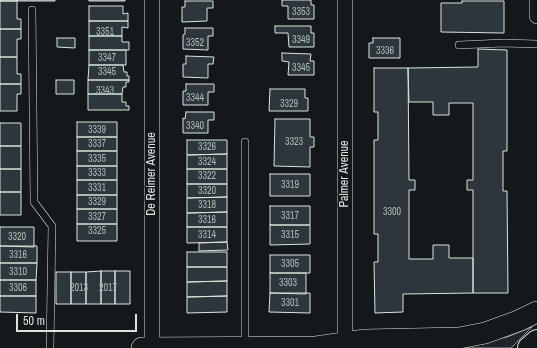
<!DOCTYPE html>
<style>
body{margin:0}
#map{position:relative;width:537px;height:348px;overflow:hidden;background:#14181c;font-family:"Archivo Narrow",sans-serif}
canvas{display:block}
.scale{position:absolute;left:16px;top:314px;width:121px;height:18px;box-sizing:border-box;border:2px solid #d8e6dc;border-top:0;padding-left:5px;font-size:12px;line-height:14px;white-space:nowrap;color:#d8e6dc;-webkit-text-stroke:3px #14181c;paint-order:stroke}
</style>
<div id="map">
<canvas width="537" height="348"></canvas>
<div class="scale">50 m</div>
</div>
<script>
const g = document.querySelector('canvas').getContext('2d');
g.lineJoin = 'round';
function fill(path, color) { g.fillStyle = color; g.fill(path, 'evenodd'); }
const shape = rows => new Path2D(rows.map(r => 'M' + r).join(''));
function trace(path, color, width, dash) { g.strokeStyle = color; g.lineWidth = width; g.lineCap = dash ? 'butt' : 'round'; g.setLineDash(dash || []); g.stroke(path); }
function label(font, color, halo, rows, align = 'center') {
  g.font = font + ' "Archivo Narrow",sans-serif'; g.lineWidth = 3; g.setLineDash([]); g.textBaseline = 'middle'; g.strokeStyle = halo; g.fillStyle = color; for (const [text, x, y, turn = 0] of rows) {
    g.save(); g.translate(x, y); g.rotate((+turn || 0) * Math.PI / 180); g.textAlign = isNaN(turn) ? turn : align; if (halo) g.strokeText(text, 0, 0); g.fillText(text, 0, 0); g.restore();
  }
}
const green = shape([
 [532,327,511,348,451,348,507,337,532,327]
]);
const building = shape([
 [0,0,17,0,17,1,0,1,0,0],
 [17,0,55,0,55,1,17,1,17,0],
 [89,0,125,0,125,1,89,1,89,0],
 [282,0,311,0,311,5,314,5,314,19,288,19,288,6,282,6,282,0],
 [0,1,17,1,17,19,21,19,21,29,0,29,0,1],
 [185,1,213,1,213,8,207,8,207,21,182,22,182,7,185,7,185,1],
 [462,1,504,1,504,33,441,32,441,3,462,3,462,1],
 [89,6,123,6,123,14,128,13,128,21,89,21,89,6],
 [89,21,128,21,128,28,122,27,122,36,89,36,89,21],
 [275,26,311,26,311,33,314,33,314,47,289,47,288,33,275,33,275,26],
 [185,28,213,28,213,36,208,36,208,50,183,49,183,35,185,34,185,28],
 [0,29,21,29,21,39,17,39,17,57,0,57,0,29],
 [89,36,122,36,122,42,129,42,129,50,89,50,89,36],
 [57,38,75,38,75,48,57,47,57,38],
 [373,38,400,38,400,58,369,58,369,43,373,43,373,38],
 [478,49,507,50,507,151,503,151,503,191,507,191,508,293,473,293,473,190,467,190,467,180,473,180,473,103,449,103,449,115,433,115,433,102,409,102,408,68,478,67,478,49],
 [89,50,126,50,126,65,89,65,89,50],
 [282,53,311,54,310,61,314,61,314,75,288,75,289,62,282,61,282,53],
 [186,56,214,57,213,64,208,64,208,78,183,77,183,64,186,64,186,56],
 [0,57,17,57,17,74,21,74,21,84,0,84,0,57],
 [89,65,123,65,124,72,127,72,127,76,129,76,129,80,88,80,89,65],
 [374,68,408,68,409,180,415,180,415,190,409,190,409,259,433,259,433,245,449,245,449,258,473,258,473,293,403,294,403,312,375,313,374,262,378,262,378,234,374,234,374,140,378,140,378,112,374,112,374,68],
 [56,80,74,80,74,94,56,94,56,80],
 [88,80,129,80,129,82,126,82,126,87,123,87,122,94,88,94,88,80],
 [0,84,21,84,21,94,17,94,17,111,0,111,0,84],
 [186,84,214,84,214,92,208,92,208,105,183,105,183,91,186,91,186,84],
 [270,89,305,89,305,98,308,98,308,111,269,111,270,89],
 [88,94,122,94,122,102,126,102,126,106,129,106,129,110,88,110,88,94],
 [186,112,214,112,214,120,208,120,208,133,183,133,183,118,185,119,186,112],
 [275,119,310,119,310,137,314,137,314,147,310,147,310,167,274,166,275,119],
 [77,122,117,122,117,137,77,137,77,122],
 [0,123,21,123,21,146,0,146,0,123],
 [77,137,117,137,117,151,77,151,77,137],
 [187,140,227,140,227,154,187,155,187,140],
 [0,146,21,146,21,169,0,169,0,146],
 [77,151,117,151,117,166,77,166,77,151],
 [227,154,227,169,187,169,187,155,227,154],
 [77,166,117,166,117,180,77,180,77,166],
 [0,169,21,169,21,192,0,192,0,169],
 [187,169,227,169,227,184,187,184,187,169],
 [270,174,310,174,310,196,270,196,270,174],
 [77,180,117,180,117,195,77,195,77,180],
 [187,184,227,184,227,197,187,198,187,184],
 [0,192,21,192,21,215,0,215,0,192],
 [77,195,117,195,117,209,77,209,77,195],
 [227,197,227,212,187,213,187,198,227,197],
 [270,206,310,206,310,225,270,225,270,206],
 [77,209,117,209,117,224,77,224,77,209],
 [227,212,227,227,187,227,187,213,227,212],
 [77,224,117,224,117,241,77,241,77,224],
 [270,225,310,225,310,244,270,245,270,225],
 [0,227,34,227,34,247,0,246,0,227],
 [187,227,227,227,227,242,187,243,187,227],
 [227,242,228,250,199,251,199,243,227,242],
 [0,246,37,246,37,263,0,263,0,246],
 [187,252,227,252,227,267,187,267,187,252],
 [270,255,310,255,310,273,270,273,270,255],
 [0,263,37,263,36,280,0,280,0,263],
 [187,267,227,267,227,281,187,282,187,267],
 [101,271,101,304,86,304,86,272,101,271],
 [101,271,115,271,115,304,101,304,101,271],
 [115,271,130,271,130,304,115,304,115,271],
 [56,272,71,272,71,304,56,304,56,272],
 [71,272,86,272,86,304,71,304,71,272],
 [270,273,306,273,306,294,270,293,270,273],
 [0,280,36,280,36,296,0,296,0,280],
 [227,281,227,296,187,297,187,282,227,281],
 [270,293,310,293,310,313,269,312,270,293],
 [0,296,36,296,36,313,0,312,0,296],
 [227,296,227,312,187,313,187,297,227,296]
]);
const lane = shape([
 [32,10,34,202,52,226,50,348],
 [459,45,503,43,537,44],
 [245,345,245,142]
]);
const street = shape([
 [537,0,537,16],
 [152,348,152,0],
 [345,348,345,0]
]);
const secondary = shape([
 [142,348,316,347,365,340,459,338,485,333,518,321,537,312]
]);
const highway = shape([
 [529,348,537,341]
]);
const numberNames = [
 ["3353",301,12],
 ["3351",105,32],
 ["3349",301,40],
 ["3352",195,43],
 ["3336",385,51],
 ["3347",107,58],
 ["3345",301,68],
 ["3345",107,72],
 ["3343",105,91],
 ["3344",195,98],
 ["3329",289,104],
 ["3340",195,126],
 ["3339",97,130],
 ["3323",294,142],
 ["3337",97,144],
 ["3326",207,147],
 ["3335",97,159],
 ["3324",207,162],
 ["3333",97,173],
 ["3322",207,176],
 ["3319",290,185],
 ["3331",97,188],
 ["3320",207,191],
 ["3329",97,202],
 ["3318",207,205],
 ["3300",392,212],
 ["3317",290,216],
 ["3327",97,217],
 ["3316",207,220],
 ["3325",97,231],
 ["3314",207,235],
 ["3315",290,235],
 ["3320",17,237],
 ["3316",18,255],
 ["3305",290,264],
 ["3310",18,272],
 ["3303",288,283],
 ["3306",18,288],
 ["2013",79,288],
 ["2017",108,288],
 ["3301",290,303]
];
const streetNames = [
 ["De Reimer Avenue",152,174,-90],
 ["Palmer Avenue",345,174,-90]
];
fill(green, '#202428');
trace(green, '#939e99', 1);
fill(building, '#2c363c');
trace(building, '#d8e6dc', 1);
trace(lane, '#d8e6dc', 8);
trace(street, '#d8e6dc', 16);
trace(secondary, '#d8e6dc', 22);
trace(highway, '#d8e6dc', 24);
trace(lane, '#14181c', 7);
trace(street, '#14181c', 15);
trace(secondary, '#14181c', 21);
trace(highway, '#14181c', 22);
label('10px', '#adbab4', null, numberNames);
label('12px', '#d8e6dc', '#14181c', streetNames);
</script>
